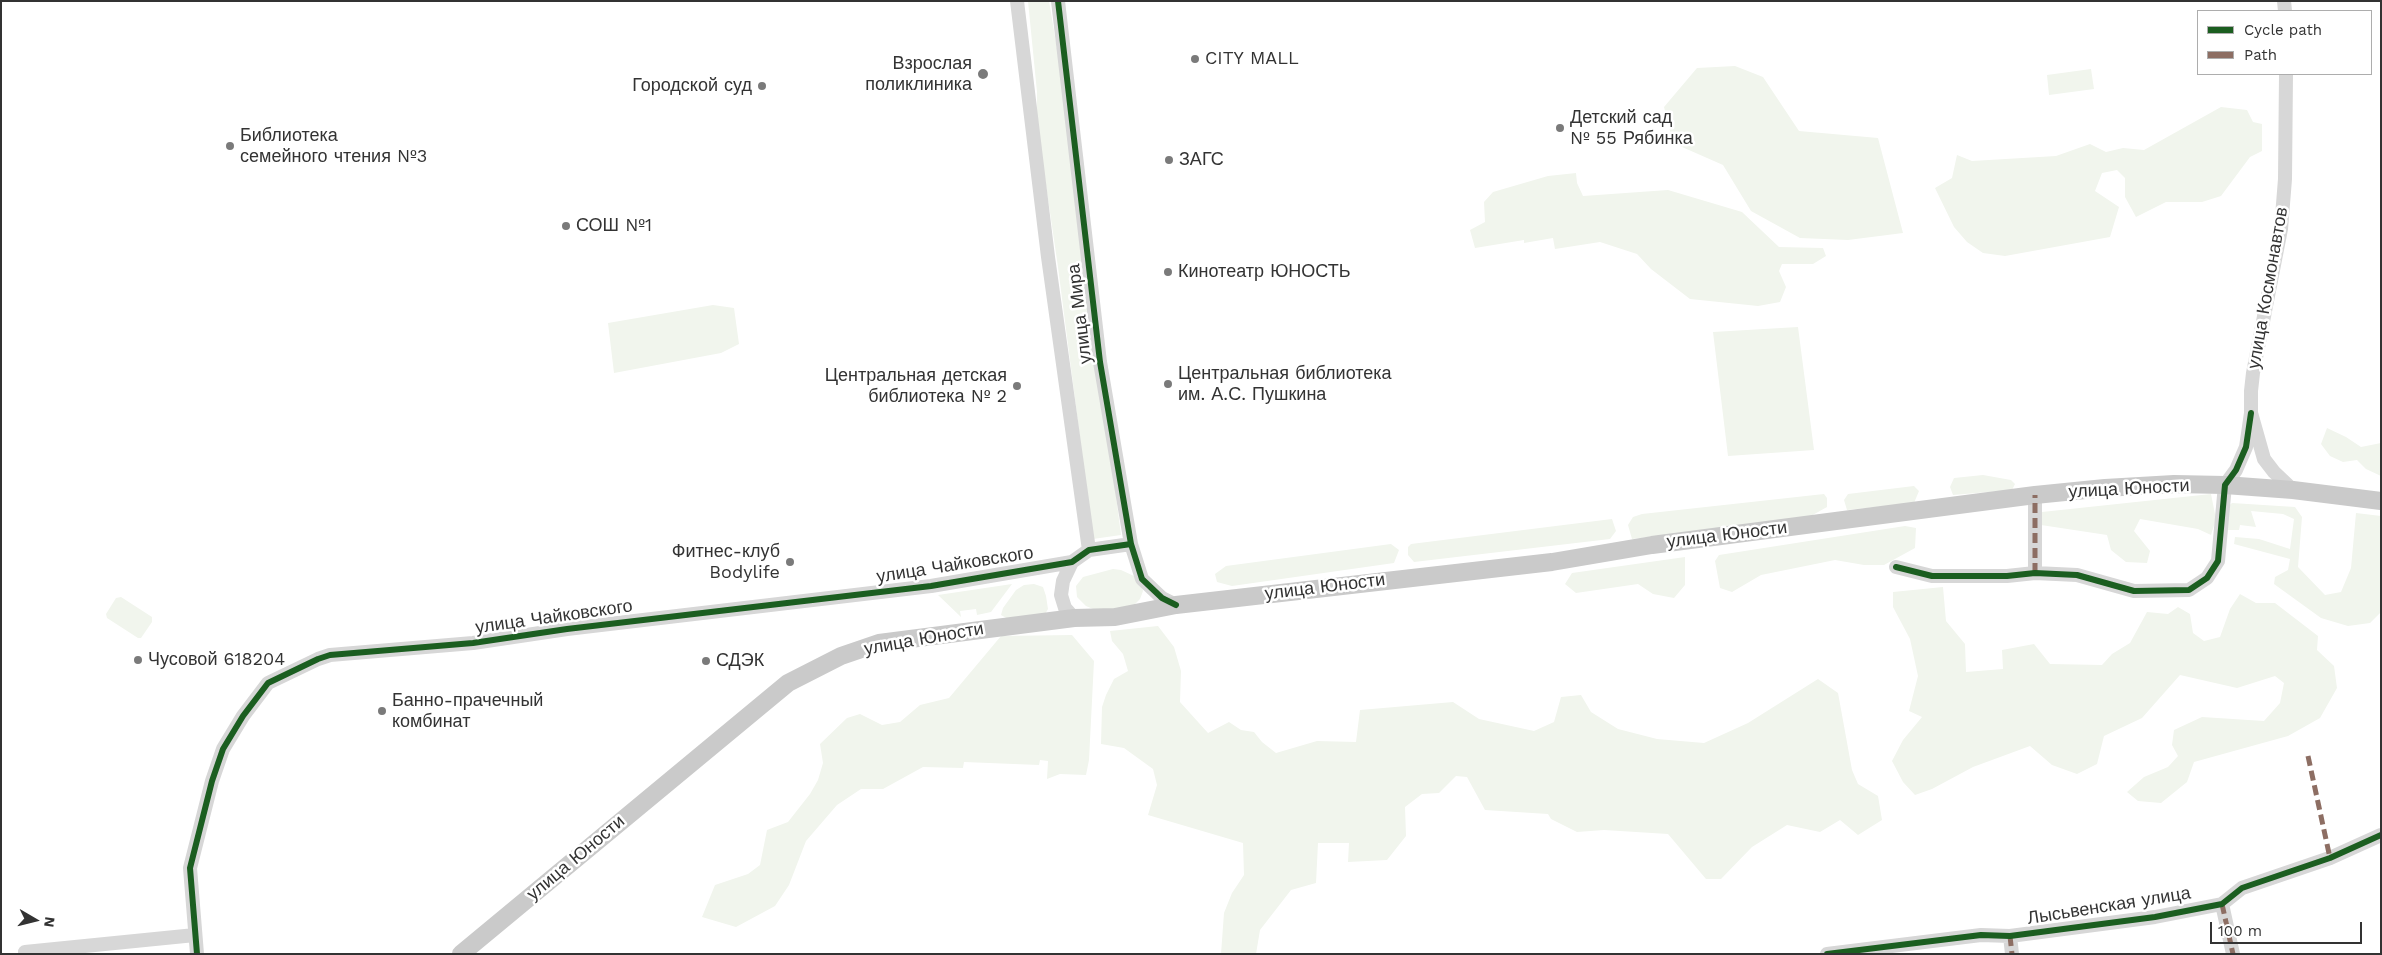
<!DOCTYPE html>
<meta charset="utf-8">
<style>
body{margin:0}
#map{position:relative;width:2382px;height:955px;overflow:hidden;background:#fff;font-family:"Work Sans",sans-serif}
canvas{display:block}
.frame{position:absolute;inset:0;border:2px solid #333;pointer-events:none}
.legend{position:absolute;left:2197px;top:10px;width:175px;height:65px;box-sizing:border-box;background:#fff;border:1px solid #adadad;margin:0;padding:6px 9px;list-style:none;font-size:15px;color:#333}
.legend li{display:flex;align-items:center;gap:10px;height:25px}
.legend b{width:25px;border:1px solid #adadad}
.north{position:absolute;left:10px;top:895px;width:50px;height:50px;-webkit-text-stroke:4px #fff;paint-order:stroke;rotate:98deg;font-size:14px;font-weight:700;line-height:20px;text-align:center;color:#333}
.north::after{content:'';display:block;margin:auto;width:18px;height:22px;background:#333;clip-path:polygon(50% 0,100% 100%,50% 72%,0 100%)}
.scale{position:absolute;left:2210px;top:922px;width:152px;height:22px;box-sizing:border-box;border:2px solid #333;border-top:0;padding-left:6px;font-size:15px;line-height:18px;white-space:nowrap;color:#333;-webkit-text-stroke:4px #fff;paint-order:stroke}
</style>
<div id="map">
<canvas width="2382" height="955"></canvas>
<div class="frame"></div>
<ul class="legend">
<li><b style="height:6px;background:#1b5e20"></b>Cycle path</li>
<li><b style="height:6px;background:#8d6e63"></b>Path</li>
</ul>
<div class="north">N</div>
<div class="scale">100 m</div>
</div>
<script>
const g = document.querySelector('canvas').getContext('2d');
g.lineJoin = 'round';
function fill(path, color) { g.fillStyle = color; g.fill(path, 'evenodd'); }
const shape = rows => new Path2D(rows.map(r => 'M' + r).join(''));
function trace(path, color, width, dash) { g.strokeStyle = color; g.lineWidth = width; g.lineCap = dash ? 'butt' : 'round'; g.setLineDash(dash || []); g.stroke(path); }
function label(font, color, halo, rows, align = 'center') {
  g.font = font + ' "Work Sans",sans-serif'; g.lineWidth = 5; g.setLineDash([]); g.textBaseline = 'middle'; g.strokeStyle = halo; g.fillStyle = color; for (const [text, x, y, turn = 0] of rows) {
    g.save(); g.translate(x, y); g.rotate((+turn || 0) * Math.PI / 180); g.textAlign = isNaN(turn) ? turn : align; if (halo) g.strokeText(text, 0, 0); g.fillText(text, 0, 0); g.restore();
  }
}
const green = shape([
 [1028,1,1049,1,1064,91,1121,535,1093,539,1058,267,1037,124,1037,92],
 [1735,66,1763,77,1799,131,1878,138,1903,233,1848,240,1800,238,1751,211,1723,165,1673,143,1664,107,1697,68],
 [2091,69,2094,89,2049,95,2047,75],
 [2221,107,2247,110,2253,122,2262,124,2262,151,2250,157,2221,196,2202,202,2166,202,2136,217,2125,197,2125,178,2117,170,2102,173,2095,191,2119,207,2110,237,2005,256,1983,253,1967,242,1954,227,1935,188,1952,178,1957,155,1972,161,2056,156,2090,144,2106,152,2123,148,2144,150],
 [1576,173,1577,183,1583,196,1668,190,1742,212,1779,247,1823,248,1826,256,1813,264,1782,264,1779,271,1786,287,1780,302,1758,306,1690,299,1651,269,1637,254,1600,242,1555,249,1553,238,1524,243,1524,240,1475,248,1470,230,1485,222,1484,202,1493,192,1548,176],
 [713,305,734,308,739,344,721,353,614,373,608,323],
 [1798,327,1814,450,1728,456,1713,332],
 [2327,428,2346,437,2361,447,2381,443,2381,476,2366,469,2357,460,2343,462,2330,456,2321,444],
 [1983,475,2011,480,2015,484,2012,490,1953,495,1950,487,1954,478],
 [1914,486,1919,491,1914,503,1847,510,1844,500,1848,494],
 [1824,494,1827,498,1827,507,1809,517,1632,539,1628,525,1633,517,1642,514],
 [2211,494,2216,519,2211,535,2198,529,2140,519,2134,531,2150,551,2147,563,2126,562,2111,550,2107,535,2041,525,2042,512],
 [2232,503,2295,507,2302,517,2298,567,2325,595,2341,592,2351,568,2356,513,2381,516,2381,612,2370,623,2348,626,2321,618,2274,584,2275,577,2288,570,2290,559,2234,544,2235,537,2259,539,2290,549,2294,519,2283,514,2251,511,2256,527,2240,525,2239,530,2226,530,2225,509],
 [1612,519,1616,531,1610,539,1414,562,1408,555,1408,547,1411,544],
 [1905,526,1916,528,1915,548,1884,565,1864,565,1835,560,1761,575,1732,592,1720,588,1715,561,1719,555],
 [1391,544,1399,550,1394,563,1232,586,1217,582,1215,574,1226,566],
 [1685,557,1685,585,1674,598,1653,594,1638,584,1576,593,1565,584,1572,573],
 [1113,569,1121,570,1134,576,1141,584,1143,591,1140,599,1131,608,1100,612,1086,606,1077,597,1076,586,1083,577],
 [1012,584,991,612,977,615,976,609,960,611,961,617,938,595],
 [1034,584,1043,587,1046,596,1048,609,1044,616,1008,619,1001,615,1003,608,1016,590,1024,585],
 [1943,587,1946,621,1965,644,1966,672,2003,669,2002,650,2034,644,2050,664,2102,665,2112,654,2130,643,2147,612,2168,614,2178,607,2190,614,2193,633,2204,641,2220,637,2230,609,2240,594,2256,603,2275,603,2318,636,2317,650,2334,666,2337,688,2320,718,2288,736,2194,762,2187,782,2161,803,2138,801,2127,792,2144,777,2168,767,2178,756,2172,745,2174,730,2202,717,2264,721,2280,703,2284,683,2275,676,2237,688,2180,675,2142,718,2104,736,2097,764,2077,774,2052,765,2030,746,1973,767,1932,789,1915,795,1903,782,1892,761,1903,740,1922,717,1909,711,1918,676,1910,639,1893,607,1893,592],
 [121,597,152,617,152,622,141,638,138,638,107,618,106,614,116,598],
 [1158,626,1174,647,1181,671,1180,702,1208,733,1229,722,1241,730,1254,732,1262,742,1276,753,1317,741,1356,742,1360,710,1453,702,1479,719,1534,731,1554,722,1561,697,1581,695,1591,712,1618,729,1657,739,1704,743,1748,723,1818,679,1838,693,1852,770,1858,784,1878,796,1882,820,1858,835,1840,820,1820,832,1787,825,1752,847,1721,879,1706,879,1668,834,1604,830,1577,832,1551,819,1548,814,1485,810,1467,777,1456,776,1439,793,1422,794,1405,807,1406,836,1387,860,1348,862,1349,843,1318,843,1316,883,1291,890,1260,930,1256,954,1221,954,1224,913,1232,893,1244,875,1243,843,1148,815,1157,785,1153,769,1124,748,1101,744,1102,707,1106,695,1114,679,1128,671,1123,654,1112,641,1110,631],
 [1072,635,1094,661,1089,760,1086,775,1060,774,1047,779,1048,761,1040,760,1039,765,964,762,963,768,923,767,883,789,861,789,837,805,806,841,789,885,775,906,736,927,702,917,715,885,748,874,760,865,767,830,788,822,810,794,818,780,823,763,820,744,847,718,860,714,882,725,900,722,920,705,949,698,1001,636]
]);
const minor = shape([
 [1017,1,1048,257,1089,550],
 [1058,1,1100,362,1131,544,1142,579,1162,598,1176,605],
 [2284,1,2285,11],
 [2286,74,2285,179,2281,229,2253,373,2251,391,2251,413,2264,459,2274,472,2293,490],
 [1072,562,1063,581,1061,595,1065,608,1074,618],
 [1896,567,1932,576,2007,576,2035,573,2077,575,2134,591,2189,590,2207,578,2218,561,2225,485,2236,470,2246,447,2251,413],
 [2035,573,2035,495],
 [2222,904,2233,954],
 [2010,936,2012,954],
 [25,952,195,935],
 [197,954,190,868,212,781,223,749,243,716,268,683,318,659,330,655,473,643,567,629,931,586,1072,562,1089,550,1131,544],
 [1827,954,1981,935,2010,936,2155,917,2222,904,2242,888,2330,858,2381,835]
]);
const major = shape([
 [461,954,788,683,841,656,879,643,1074,618,1115,617,1176,605,1552,562,1652,545,2035,495,2105,488,2174,484,2225,485,2293,490,2381,501]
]);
const quiet = shape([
 [2035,573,2035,495],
 [2308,756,2330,858],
 [2222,904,2233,954],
 [2010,936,2012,954]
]);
const cycleway = shape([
 [1058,1,1100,362,1131,544,1142,579,1162,598,1176,605],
 [1896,567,1932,576,2007,576,2035,573,2077,575,2134,591,2189,590,2207,578,2218,561,2225,485,2236,470,2246,447,2251,413],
 [197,954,190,868,212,781,223,749,243,716,268,683,318,659,330,655,473,643,567,629,931,586,1072,562,1089,550,1131,544],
 [1827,954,1981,935,2010,936,2155,917,2222,904,2242,888,2330,858,2381,835]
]);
const markers = [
 [1195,59,5,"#7a7a7a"],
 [983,74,6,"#7a7a7a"],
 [762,86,5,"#7a7a7a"],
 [1560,128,5,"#7a7a7a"],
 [230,146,5,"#7a7a7a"],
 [1169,160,5,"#7a7a7a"],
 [566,226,5,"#7a7a7a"],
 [1168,272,5,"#7a7a7a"],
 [1168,384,5,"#7a7a7a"],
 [1017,386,5,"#7a7a7a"],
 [790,562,5,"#7a7a7a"],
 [138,660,5,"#7a7a7a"],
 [706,661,5,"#7a7a7a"],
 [382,711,5,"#7a7a7a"]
];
const poiNames = [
 ["CITY MALL",1205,59],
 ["Взрослая",972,64,"right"],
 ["поликлиника",972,85,"right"],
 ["Городской суд",752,86,"right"],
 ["Детский сад",1570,118],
 ["№ 55 Рябинка",1570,139],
 ["Библиотека",240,136],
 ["семейного чтения №3",240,157],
 ["ЗАГС",1179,160],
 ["СОШ №1",576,226],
 ["Кинотеатр ЮНОСТЬ",1178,272],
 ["Центральная библиотека",1178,374],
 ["им. А.С. Пушкина",1178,395],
 ["Центральная детская",1007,376,"right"],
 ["библиотека № 2",1007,397,"right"],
 ["Фитнес-клуб",780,552,"right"],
 ["Bodylife",780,573,"right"],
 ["Чусовой 618204",148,660],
 ["СДЭК",716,661],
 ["Банно-прачечный",392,701],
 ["комбинат",392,722]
];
const streetNames = [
 ["улица Космонавтов",2268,288,-80],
 ["улица Мира",1080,314,-97],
 ["улица Юности",2129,489,-3],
 ["улица Юности",1727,535,-7],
 ["улица Чайковского",955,565,-9],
 ["улица Юности",1325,587,-7],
 ["улица Чайковского",554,617,-8],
 ["улица Юности",924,639,-10],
 ["улица Юности",576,858,-40],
 ["Лысьвенская улица",2109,906,-9]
];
fill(green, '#f1f5ed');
trace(minor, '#d7d7d7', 14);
trace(major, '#cacaca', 18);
trace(quiet, '#8d6e63', 5, [10, 5]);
trace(cycleway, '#1b5e20', 6);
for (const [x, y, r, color] of markers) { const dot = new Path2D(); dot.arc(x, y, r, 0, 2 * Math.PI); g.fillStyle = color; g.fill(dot); trace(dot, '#fff', 2); }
label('18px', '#333', '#fff', poiNames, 'left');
label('18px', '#333', '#fff', streetNames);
</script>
